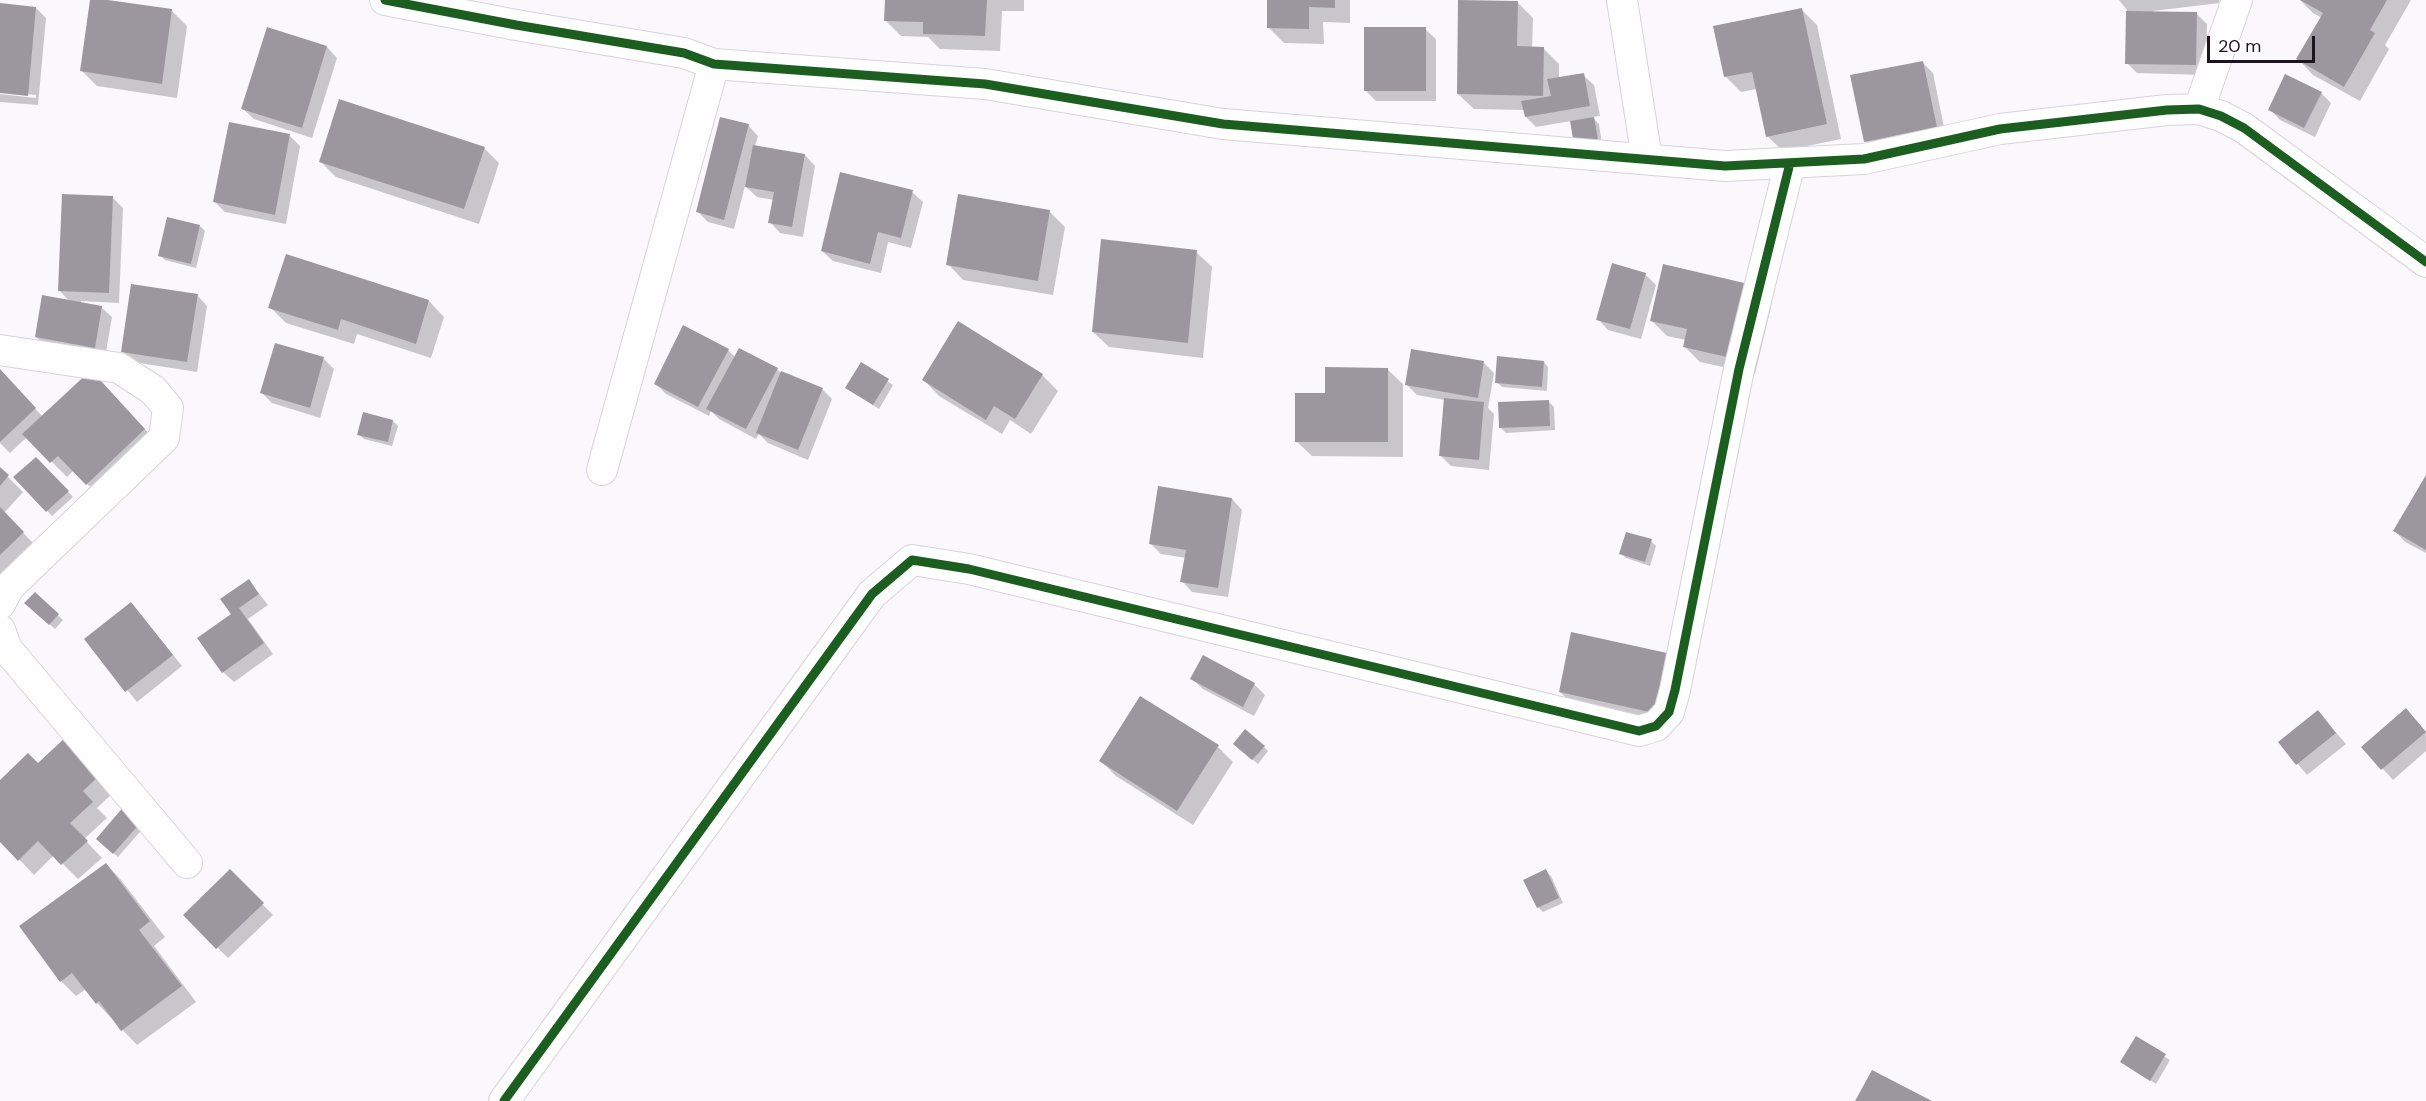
<!DOCTYPE html>
<style>
body{margin:0}
#map{position:relative;width:2426px;height:1101px;overflow:hidden;background:#fbf8fd;font-family:"DM Sans",sans-serif}
canvas{display:block}
.scale{position:absolute;left:2207px;top:36px;width:108px;height:27px;box-sizing:border-box;border:3px solid #1c141f;border-top:0;padding-left:8px;font-size:18px;line-height:21px;white-space:nowrap;color:#1c141f;-webkit-text-stroke:4px #fff;paint-order:stroke}
</style>
<div id="map">
<canvas width="2426" height="1101"></canvas>
<div class="scale">20 m</div>
</div>
<script>
const g = document.querySelector('canvas').getContext('2d');
g.lineJoin = 'round';
function fill(path, color) { g.fillStyle = color; g.fill(path, 'evenodd'); }
const shape = rows => new Path2D(rows.map(r => 'M' + r).join(''));
function trace(path, color, width, dash) { g.strokeStyle = color; g.lineWidth = width; g.lineCap = dash ? 'butt' : 'round'; g.setLineDash(dash || []); g.stroke(path); }
const shadow = shape([
 [92,0,172,11,187,26,177,98,97,86,82,71],
 [886,0,1024,0,1024,11,1002,11,1000,51,940,49,928,37,901,36,886,21],
 [1268,0,1350,0,1350,23,1323,22,1324,44,1284,43,1268,27],
 [2119,0,2219,0,2220,3,2153,11,2153,13,2196,13,2207,24,2206,75,2137,73,2127,63,2127,10],
 [2300,0,2411,0,2385,45,2389,49,2360,101,2313,75,2298,59,2322,18,2313,13],
 [1517,2,1533,18,1532,48,1543,48,1559,64,1559,79,1583,75,1594,85,1600,116,1592,117,1599,124,1602,144,1580,148,1571,121,1536,127,1526,117,1525,110,1474,109,1458,94],
 [0,5,36,8,46,18,38,105,0,102,0,94,36,98,36,95,0,91],
 [1802,10,1817,25,1841,139,1783,151,1767,136,1757,89,1741,92,1725,76],
 [268,29,327,47,337,58,312,138,254,119,243,109],
 [1425,29,1436,39,1436,101,1376,101,1366,91],
 [1922,62,1933,73,1946,137,1876,152,1865,141],
 [2321,93,2331,103,2315,137,2280,120,2270,109],
 [748,125,758,136,755,147,805,155,815,166,803,237,780,233,770,222,774,200,757,197,745,186,734,229,708,222,698,212],
 [290,136,300,146,286,224,225,212,215,202],
 [484,148,499,163,479,224,336,177,321,162],
 [912,192,923,202,911,248,888,242,881,273,833,261,822,251],
 [112,197,123,208,119,303,81,301,81,303,101,307,112,317,105,358,47,347,36,337,70,302,60,291],
 [1049,211,1065,227,1053,295,963,280,948,264],
 [200,226,205,231,196,268,165,260,160,255],
 [1196,252,1212,267,1203,358,1109,347,1093,332],
 [287,256,429,301,444,317,431,358,357,334,354,344,286,323,270,307],
 [1645,274,1656,285,1641,339,1608,330,1598,319],
 [1756,288,1772,303,1755,374,1700,362,1685,347,1686,340,1667,336,1651,320],
 [197,295,207,306,197,372,133,362,123,351],
 [276,345,324,359,334,369,320,418,272,403,262,393],
 [728,350,735,357,777,369,782,374,822,389,832,399,808,460,768,443,759,434,756,439,719,419,711,411,709,416,666,394,656,384],
 [1544,362,1548,367,1547,391,1502,387,1497,382],
 [1484,363,1494,373,1488,408,1494,414,1489,470,1451,466,1441,456,1445,400,1417,395,1407,385],
 [862,364,893,385,879,409,847,388],
 [1387,369,1403,384,1403,457,1312,456,1296,441],
 [0,371,43,417,106,388,160,445,102,499,74,470,67,477,27,437,10,453,0,443],
 [1042,375,1058,391,1031,434,1010,420,1002,434,939,396,924,380],
 [1549,402,1554,407,1555,430,1506,433,1501,428],
 [393,421,398,426,392,446,364,439,359,434],
 [36,459,73,497,52,516,16,477],
 [0,469,23,492,4,513,33,543,0,575],
 [2426,478,2426,553,2405,542,2395,531],
 [1232,499,1242,510,1228,597,1192,592,1182,581,1186,558,1161,554,1151,544],
 [1651,541,1656,546,1650,566,1626,558,1621,553],
 [249,581,268,605,248,619,273,654,234,682,223,672,233,615],
 [35,594,63,620,55,629,31,608],
 [141,615,182,666,137,702,86,639],
 [1666,654,1682,670,1669,728,1576,707,1560,692],
 [1204,657,1254,684,1265,695,1254,716,1203,689,1192,679],
 [2318,712,2346,744,2307,775,2280,743],
 [2417,721,2426,732,2426,751,2393,780,2363,747],
 [68,737,118,788,97,808,107,818,84,839,102,858,78,879,54,855,34,875,0,839,0,782,38,765],
 [1218,747,1233,762,1193,825,1116,776,1101,761],
 [1264,747,1268,751,1258,764,1240,749],
 [125,808,145,826,118,857,103,844],
 [106,864,121,880,165,937,154,946,196,1002,137,1045,97,1003,86,989,76,996,61,981],
 [230,871,273,915,228,958,185,915],
 [1546,871,1551,876,1563,903,1543,912,1538,907],
 [2136,1038,2170,1060,2156,1084,2122,1062]
]);
const building = shape([
 [90,0,108,0,172,9,162,84,80,71],
 [885,0,987,0,985,36,923,34,923,22,884,21],
 [1267,0,1335,0,1335,8,1309,7,1309,29,1267,28],
 [1458,0,1518,1,1517,46,1544,47,1543,96,1457,94],
 [2300,0,2387,0,2370,30,2375,33,2344,87,2296,59,2323,13],
 [0,3,36,7,28,96,0,93],
 [1802,8,1827,124,1766,137,1752,72,1724,77,1713,26],
 [2126,11,2197,12,2196,65,2125,64],
 [267,27,327,46,302,128,241,109],
 [1364,27,1426,27,1426,91,1364,91],
 [1923,61,1937,127,1864,142,1850,75],
 [1584,73,1590,106,1525,117,1521,101,1551,96,1547,79],
 [2285,74,2322,92,2304,128,2268,110],
 [339,99,485,147,464,209,319,162],
 [720,117,749,124,724,220,696,212],
 [1594,117,1598,139,1574,144,1570,121],
 [229,122,290,134,275,215,213,202],
 [753,145,805,154,792,227,768,223,774,192,745,187],
 [840,172,913,190,901,238,878,232,870,264,821,251],
 [62,194,113,196,109,293,58,291],
 [958,194,1050,210,1038,281,946,265],
 [167,217,200,225,191,264,158,256],
 [1101,239,1197,250,1188,343,1092,332],
 [286,254,429,300,416,344,341,319,338,330,268,308],
 [1612,263,1646,273,1630,329,1596,320],
 [1663,264,1757,286,1740,360,1683,347,1687,329,1650,321],
 [131,284,198,294,187,362,121,352],
 [42,295,102,306,95,348,35,337],
 [958,321,1043,374,1015,419,994,406,986,420,922,380],
 [683,325,729,349,698,407,654,384],
 [275,343,324,357,310,408,260,393],
 [739,348,778,368,746,429,706,409],
 [1411,349,1484,361,1478,398,1405,385],
 [1497,356,1544,361,1542,387,1495,383],
 [861,362,889,379,873,405,845,388],
 [1325,367,1388,368,1388,442,1295,442,1295,393,1325,393],
 [0,369,36,408,0,442],
 [91,370,145,429,86,485,58,456,50,463,22,434],
 [781,371,823,388,798,450,756,433],
 [1444,398,1484,402,1479,460,1439,456],
 [1549,400,1550,426,1499,428,1498,402],
 [363,412,393,420,388,442,357,435],
 [36,457,69,491,46,512,13,477],
 [0,467,9,475,0,486],
 [2426,475,2426,550,2393,531],
 [1158,486,1232,498,1218,588,1180,582,1186,550,1149,544],
 [0,507,24,532,0,555],
 [1626,532,1652,539,1645,562,1619,554],
 [249,579,259,594,239,608,264,643,222,673,197,638,231,614,220,599],
 [35,592,59,614,49,625,24,603],
 [131,602,173,655,125,692,84,639],
 [1571,632,1667,653,1654,713,1559,692],
 [1203,655,1255,683,1243,707,1190,679],
 [1140,696,1219,745,1177,811,1099,761],
 [2406,708,2426,732,2381,770,2361,747],
 [2318,710,2336,733,2296,765,2278,742],
 [1245,729,1265,746,1252,760,1233,744],
 [68,735,103,772,83,791,93,802,70,823,88,841,61,865,38,841,18,861,0,842,0,780,28,753,38,763],
 [125,805,142,821,113,854,96,839],
 [106,863,150,921,139,930,182,986,121,1031,99,1001,96,1004,72,973,60,982,19,926],
 [230,869,264,903,216,949,183,915],
 [1546,869,1559,898,1537,908,1523,880],
 [2136,1036,2166,1054,2150,1081,2120,1062],
 [1872,1070,1932,1101,1855,1101]
]);
const minor = shape([
 [385,0,516,25,684,53,714,64,985,84,1223,124,1725,166,1864,159,2000,129,2167,110,2199,109,2221,116,2244,128,2426,262],
 [1622,0,1647,159],
 [2199,109,2237,0],
 [0,350,119,368,153,390,168,408,164,438,9,587,0,604],
 [602,470,714,64],
 [0,630,7,649,187,863],
 [504,1101,872,594,912,560,969,569,1639,731,1656,726,1669,712,1675,690,1739,369,1790,163]
]);
const cycleway = shape([
 [385,0,516,25,684,53,714,64,985,84,1223,124,1725,166,1864,159,2000,129,2167,110,2199,109,2221,116,2244,128,2426,262],
 [504,1101,872,594,912,560,969,569,1639,731,1656,726,1669,712,1675,690,1739,369,1790,163]
]);
fill(shadow, '#0003');
fill(building, '#9c979e');
trace(minor, '#d8d3db', 32);
trace(minor, '#fefeff', 30);
trace(cycleway, '#1b5e20', 9);
</script>
